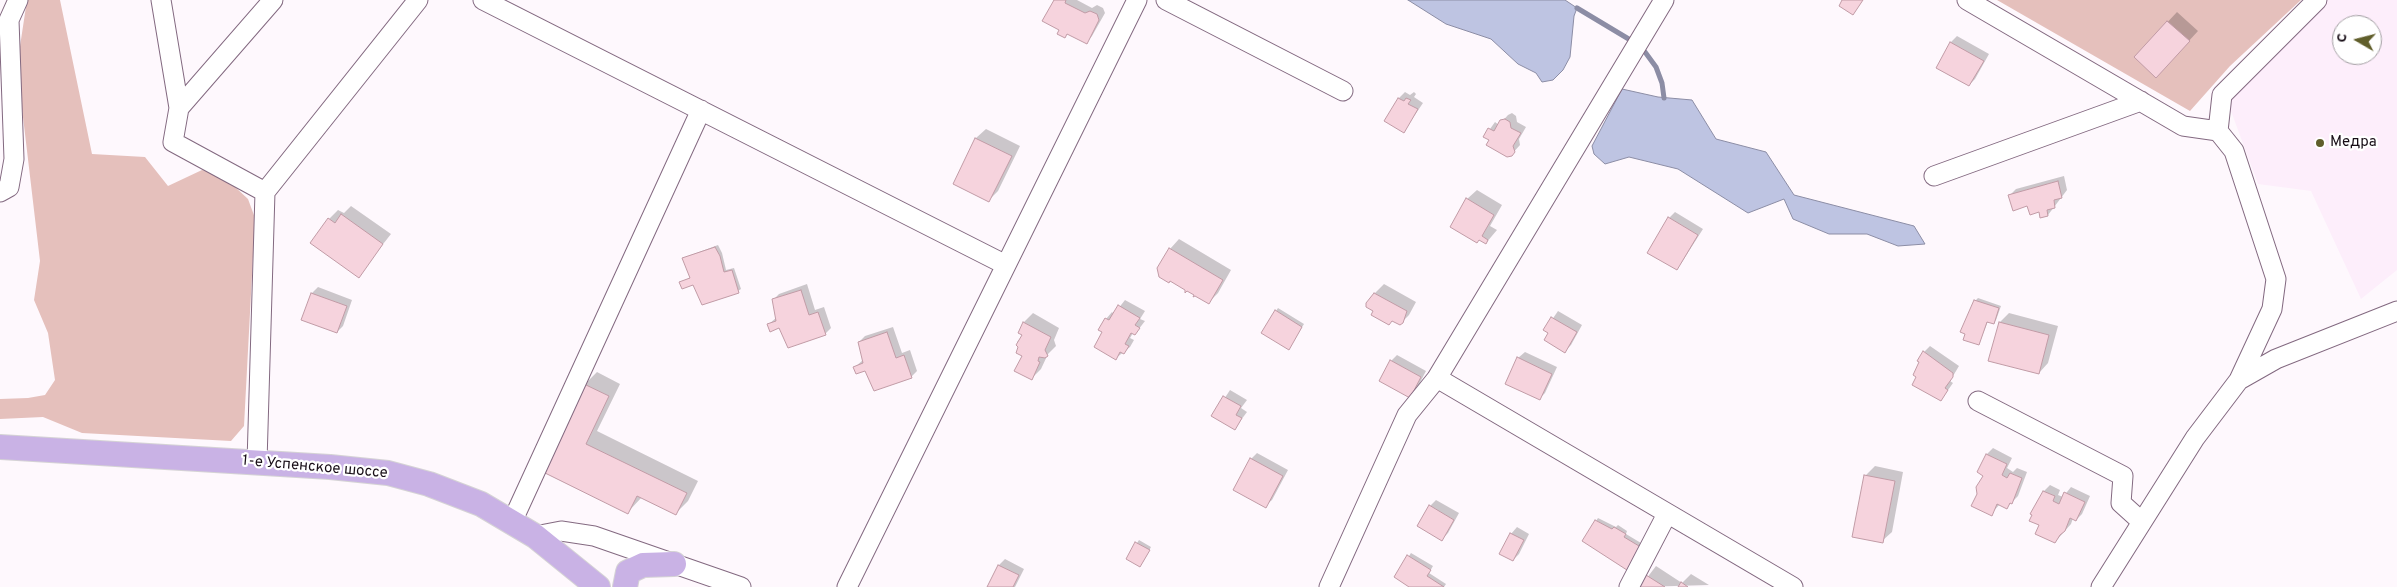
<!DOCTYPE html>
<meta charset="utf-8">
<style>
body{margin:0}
#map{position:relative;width:2397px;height:587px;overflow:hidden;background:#fef8fd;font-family:Overpass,sans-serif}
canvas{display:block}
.north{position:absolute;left:2332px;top:15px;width:50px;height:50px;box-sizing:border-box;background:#fff;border:1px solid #a29ea2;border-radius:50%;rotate:278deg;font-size:14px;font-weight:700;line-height:20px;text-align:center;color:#170d16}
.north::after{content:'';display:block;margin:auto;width:18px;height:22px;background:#605e2b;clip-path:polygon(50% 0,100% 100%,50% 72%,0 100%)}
</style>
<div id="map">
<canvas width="2397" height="587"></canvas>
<div class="north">С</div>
</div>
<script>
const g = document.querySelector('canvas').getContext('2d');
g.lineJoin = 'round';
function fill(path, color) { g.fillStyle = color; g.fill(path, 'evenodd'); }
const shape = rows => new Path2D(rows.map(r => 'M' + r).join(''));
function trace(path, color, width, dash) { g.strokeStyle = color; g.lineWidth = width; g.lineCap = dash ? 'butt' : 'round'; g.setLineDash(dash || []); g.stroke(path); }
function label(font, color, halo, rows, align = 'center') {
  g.font = font + ' Overpass,sans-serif'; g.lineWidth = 4.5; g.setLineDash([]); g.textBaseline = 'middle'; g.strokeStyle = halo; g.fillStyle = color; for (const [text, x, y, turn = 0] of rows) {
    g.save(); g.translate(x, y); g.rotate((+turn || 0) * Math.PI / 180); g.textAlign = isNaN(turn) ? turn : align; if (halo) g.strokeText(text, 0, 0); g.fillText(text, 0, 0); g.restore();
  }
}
const built = shape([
 [2328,0,2397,0,2397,270,2361,299,2311,191,2258,184,2228,103],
 [2342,25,2372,25,2372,55,2342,55]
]);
const green = shape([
 [27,0,60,0,92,154,145,157,168,186,202,170,220,173,248,199,255,218,244,426,231,441,82,433,43,417,0,419,0,399,28,398,45,395,55,380,48,333,34,300,40,261,17,66],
 [1997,0,2301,0,2230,66,2190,111]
]);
const water = shape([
 [1408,0,1565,0,1577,8,1574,16,1570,57,1563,70,1553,80,1542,82,1536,73,1518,64,1491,39,1446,24,1408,0],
 [1622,89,1658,97,1692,100,1716,139,1766,152,1794,195,1914,226,1925,244,1898,246,1867,234,1829,234,1793,219,1784,199,1748,213,1678,169,1629,157,1605,164,1594,154,1592,146,1622,89]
]);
const shadow = shape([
 [1055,0,1077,0,1092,8,1097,5,1103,8,1105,13,1092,36,1086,43],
 [2177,12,2198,31,2165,67,2135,57],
 [1957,36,1989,54,1975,79,1969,85,1937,67,1951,42],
 [1405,92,1410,95,1414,92,1416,94,1414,97,1423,103,1404,131,1399,98],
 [1512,113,1516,116,1517,122,1526,127,1519,139,1520,145,1511,155,1485,136,1495,122,1499,125,1508,115],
 [986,129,1020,146,998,191,989,200,955,183,976,138],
 [2064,176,2067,190,2048,215,2010,195,2016,189],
 [1477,190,1502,205,1490,226,1497,230,1486,243,1480,239,1467,199],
 [351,206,391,234,358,276,329,219,338,210,344,213],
 [1675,212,1703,229,1682,262,1676,269,1669,218],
 [1179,239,1231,270,1218,293,1209,302,1170,249],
 [718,245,722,253,726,270,734,268,741,289,738,291,681,282,691,277,683,258],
 [807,284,815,310,824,307,831,328,825,334,769,324,777,317,773,300,779,294],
 [1384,284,1416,302,1409,315,1400,324,1375,310,1367,304,1372,296],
 [318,287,352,300,343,326,337,332,312,293],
 [1978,298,2001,306,1996,320,1994,323,1988,321,1979,344,1975,301],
 [1125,300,1145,311,1140,319,1145,321,1135,334,1133,333,1130,338,1134,340,1130,347,1116,358,1104,332,1106,319,1112,312,1114,314],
 [1278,308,1304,324,1291,345,1276,311],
 [1558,311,1582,325,1571,345,1565,351,1545,330],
 [1033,313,1059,328,1054,340,1056,346,1048,354,1041,369,1032,378,1017,342,1024,335,1020,332,1024,322],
 [2009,313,2058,326,2048,363,2039,373,2000,322],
 [893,327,902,353,910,350,917,371,911,377,855,367,863,360,859,342,865,336],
 [1930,346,1959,366,1950,381,1953,383,1941,400,1918,376,1924,352],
 [1525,352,1557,367,1545,393,1539,399,1518,358],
 [1397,355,1426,371,1416,390,1410,396,1391,361],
 [597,372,620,384,597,431,698,481,688,501,676,513,642,497,628,512,543,470,585,384],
 [1230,390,1247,400,1241,408,1247,412,1235,428,1213,416],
 [1993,448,2012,458,2007,468,2013,472,2017,468,2027,472,2018,496,2007,507,2000,504,1991,514,1985,475,1987,454],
 [1257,453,1288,470,1272,500,1265,506,1251,459],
 [1875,466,1903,472,1892,532,1882,541,1865,476],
 [2050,485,2060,490,2058,495,2063,497,2071,487,2090,496,2082,514,2076,520,2073,518,2071,524,2055,542,2032,513,2044,491],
 [1436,500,1459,513,1448,533,1442,539,1430,506],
 [1598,518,1616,527,1618,525,1627,531,1626,534,1646,546,1632,568,1596,521],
 [1517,527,1529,534,1519,554,1513,560,1511,534],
 [1139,540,1151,547,1143,562,1127,558],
 [1411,553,1433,566,1429,573,1446,584,1444,587,1412,587,1395,577],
 [1005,559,1024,569,1015,587,988,587,999,565],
 [1656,566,1682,583,1691,574,1709,585,1640,587]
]);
const stream = shape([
 [1577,8,1632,41],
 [1645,52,1656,67,1662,83,1664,98]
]);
const building = shape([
 [1054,0,1066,0,1065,3,1085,13,1090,11,1097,14,1099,20,1087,44,1067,34,1065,38,1057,34,1059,30,1042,21,1054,0],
 [1842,0,1863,0,1853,15,1839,6,1842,0],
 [2167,21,2190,41,2156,78,2134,57,2167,21],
 [1950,42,1984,61,1969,86,1936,68,1950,42],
 [1398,98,1404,101,1406,98,1411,100,1408,104,1418,109,1404,133,1384,121,1398,98],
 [1505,119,1510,122,1511,128,1521,133,1513,146,1515,152,1512,156,1507,157,1486,145,1489,140,1483,137,1488,128,1494,131,1500,120,1505,119],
 [975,138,1012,156,989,202,953,184,975,138],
 [2058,181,2062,198,2054,200,2055,208,2047,210,2048,216,2040,218,2039,212,2030,215,2027,206,2013,211,2008,195,2058,181],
 [1466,198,1494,215,1482,236,1488,240,1486,244,1479,240,1477,243,1450,227,1466,198],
 [341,214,383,244,359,278,310,243,328,218,335,223,341,214],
 [1668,217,1698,235,1677,270,1647,253,1668,217],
 [715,247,720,256,724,272,732,270,739,293,702,305,693,285,682,289,679,282,690,278,682,258,715,247],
 [1169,248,1223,280,1209,304,1195,296,1193,297,1194,295,1187,291,1185,293,1185,290,1170,281,1169,283,1159,277,1157,268,1169,248],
 [801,290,809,315,818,312,826,335,788,348,779,328,770,332,767,324,776,321,772,299,801,290],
 [311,293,347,306,337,333,301,320,311,293],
 [1374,293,1407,311,1403,323,1400,325,1392,321,1389,325,1371,315,1373,311,1366,307,1366,303,1374,293],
 [1974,300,1999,308,1994,324,1987,322,1979,345,1963,340,1965,334,1960,332,1974,300],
 [1118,305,1140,318,1135,325,1140,328,1135,335,1131,333,1125,344,1129,346,1124,354,1120,352,1116,360,1094,347,1102,332,1098,330,1105,318,1109,320,1118,305],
 [1275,310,1302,327,1289,350,1261,333,1275,310],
 [1551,317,1577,332,1565,353,1544,340,1548,333,1543,330,1551,317],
 [1023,322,1051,337,1045,350,1048,356,1045,358,1039,357,1038,361,1040,362,1032,380,1014,371,1022,356,1016,353,1018,347,1016,345,1022,335,1018,333,1023,322],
 [1999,322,2049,335,2039,374,1988,361,1999,322],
 [887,332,896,358,904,355,912,378,874,391,865,371,856,374,853,367,863,363,858,342,887,332],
 [1923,351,1953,373,1953,377,1945,388,1948,390,1941,401,1912,385,1916,377,1913,375,1919,362,1917,361,1923,351],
 [1517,357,1552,374,1540,400,1505,384,1517,357],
 [1390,360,1421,377,1410,398,1379,381,1390,360],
 [584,384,609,396,586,444,687,493,676,515,637,496,628,514,541,471,584,384],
 [1223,396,1241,406,1236,415,1242,418,1235,430,1211,416,1223,396],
 [1986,454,2007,464,2002,475,2007,478,2010,473,2022,478,2012,504,2010,503,2007,509,1997,504,1992,516,1971,506,1977,494,1976,487,1983,476,1977,472,1986,454],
 [1250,458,1283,476,1266,508,1233,490,1250,458],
 [1864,475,1895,481,1883,543,1852,537,1864,475],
 [2043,491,2055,496,2053,501,2059,504,2064,492,2085,502,2076,521,2070,518,2065,531,2060,535,2055,543,2035,534,2039,525,2029,521,2032,515,2030,514,2043,491],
 [1429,505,1454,520,1442,541,1417,526,1429,505],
 [1595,520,1612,529,1614,527,1626,534,1624,537,1644,549,1630,572,1582,541,1595,520],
 [1510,533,1524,540,1513,561,1499,554,1510,533],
 [1135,542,1150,550,1140,567,1126,559,1135,542],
 [1407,555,1431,570,1427,576,1444,587,1409,587,1394,577,1407,555],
 [998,565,1019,575,1013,587,987,587,998,565],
 [1646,575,1665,587,1638,587,1646,575],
 [1681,582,1688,587,1678,587,1681,582]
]);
const minor = shape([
 [161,0,179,108,173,142,265,192,257,462],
 [483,0,1006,265],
 [1166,0,1343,91],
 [1967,0,2183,126,2218,131],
 [179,108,273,0],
 [1934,176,2141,101],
 [0,192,9,187,14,159,9,20,18,0],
 [265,192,418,0],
 [1437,378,1664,0],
 [2239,380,2272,309,2276,279,2234,151,2218,131,2222,95,2317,0],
 [1978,401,2123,476,2121,503,2142,522],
 [512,522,701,110],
 [535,536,561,531,594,536,741,587],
 [847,587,1137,0],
 [1329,587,1407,415,1437,378,1793,587],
 [1629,587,1667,514],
 [2101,587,2195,438,2239,380,2276,359,2397,311]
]);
const major = shape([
 [0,447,330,467,388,473,429,484,481,504,535,536,598,587],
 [625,587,628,572,643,565,674,564]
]);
const markers = [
 [2320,143,5,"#605e2b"]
];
const poiNames = [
 ["Медра",2330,143]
];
const streetNames = [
 ["1-е Успенское шоссе",315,468,5]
];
fill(built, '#fdeefb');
fill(green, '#e5c0bc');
fill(water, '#bec4e2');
trace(water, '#8c8da5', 1);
fill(shadow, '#0003');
trace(stream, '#8c8da5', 5);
fill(building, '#f6d3dd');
trace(building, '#c19ba6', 1);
trace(minor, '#836980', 21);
trace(major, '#d5d3d5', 26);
trace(minor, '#fff', 19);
trace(major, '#c9b2e5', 24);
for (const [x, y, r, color] of markers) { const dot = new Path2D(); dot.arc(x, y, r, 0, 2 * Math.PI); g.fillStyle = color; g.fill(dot); trace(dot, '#fff', 2); }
label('15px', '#170d16', '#fff', poiNames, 'left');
label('15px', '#170d16', '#fff', streetNames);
</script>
